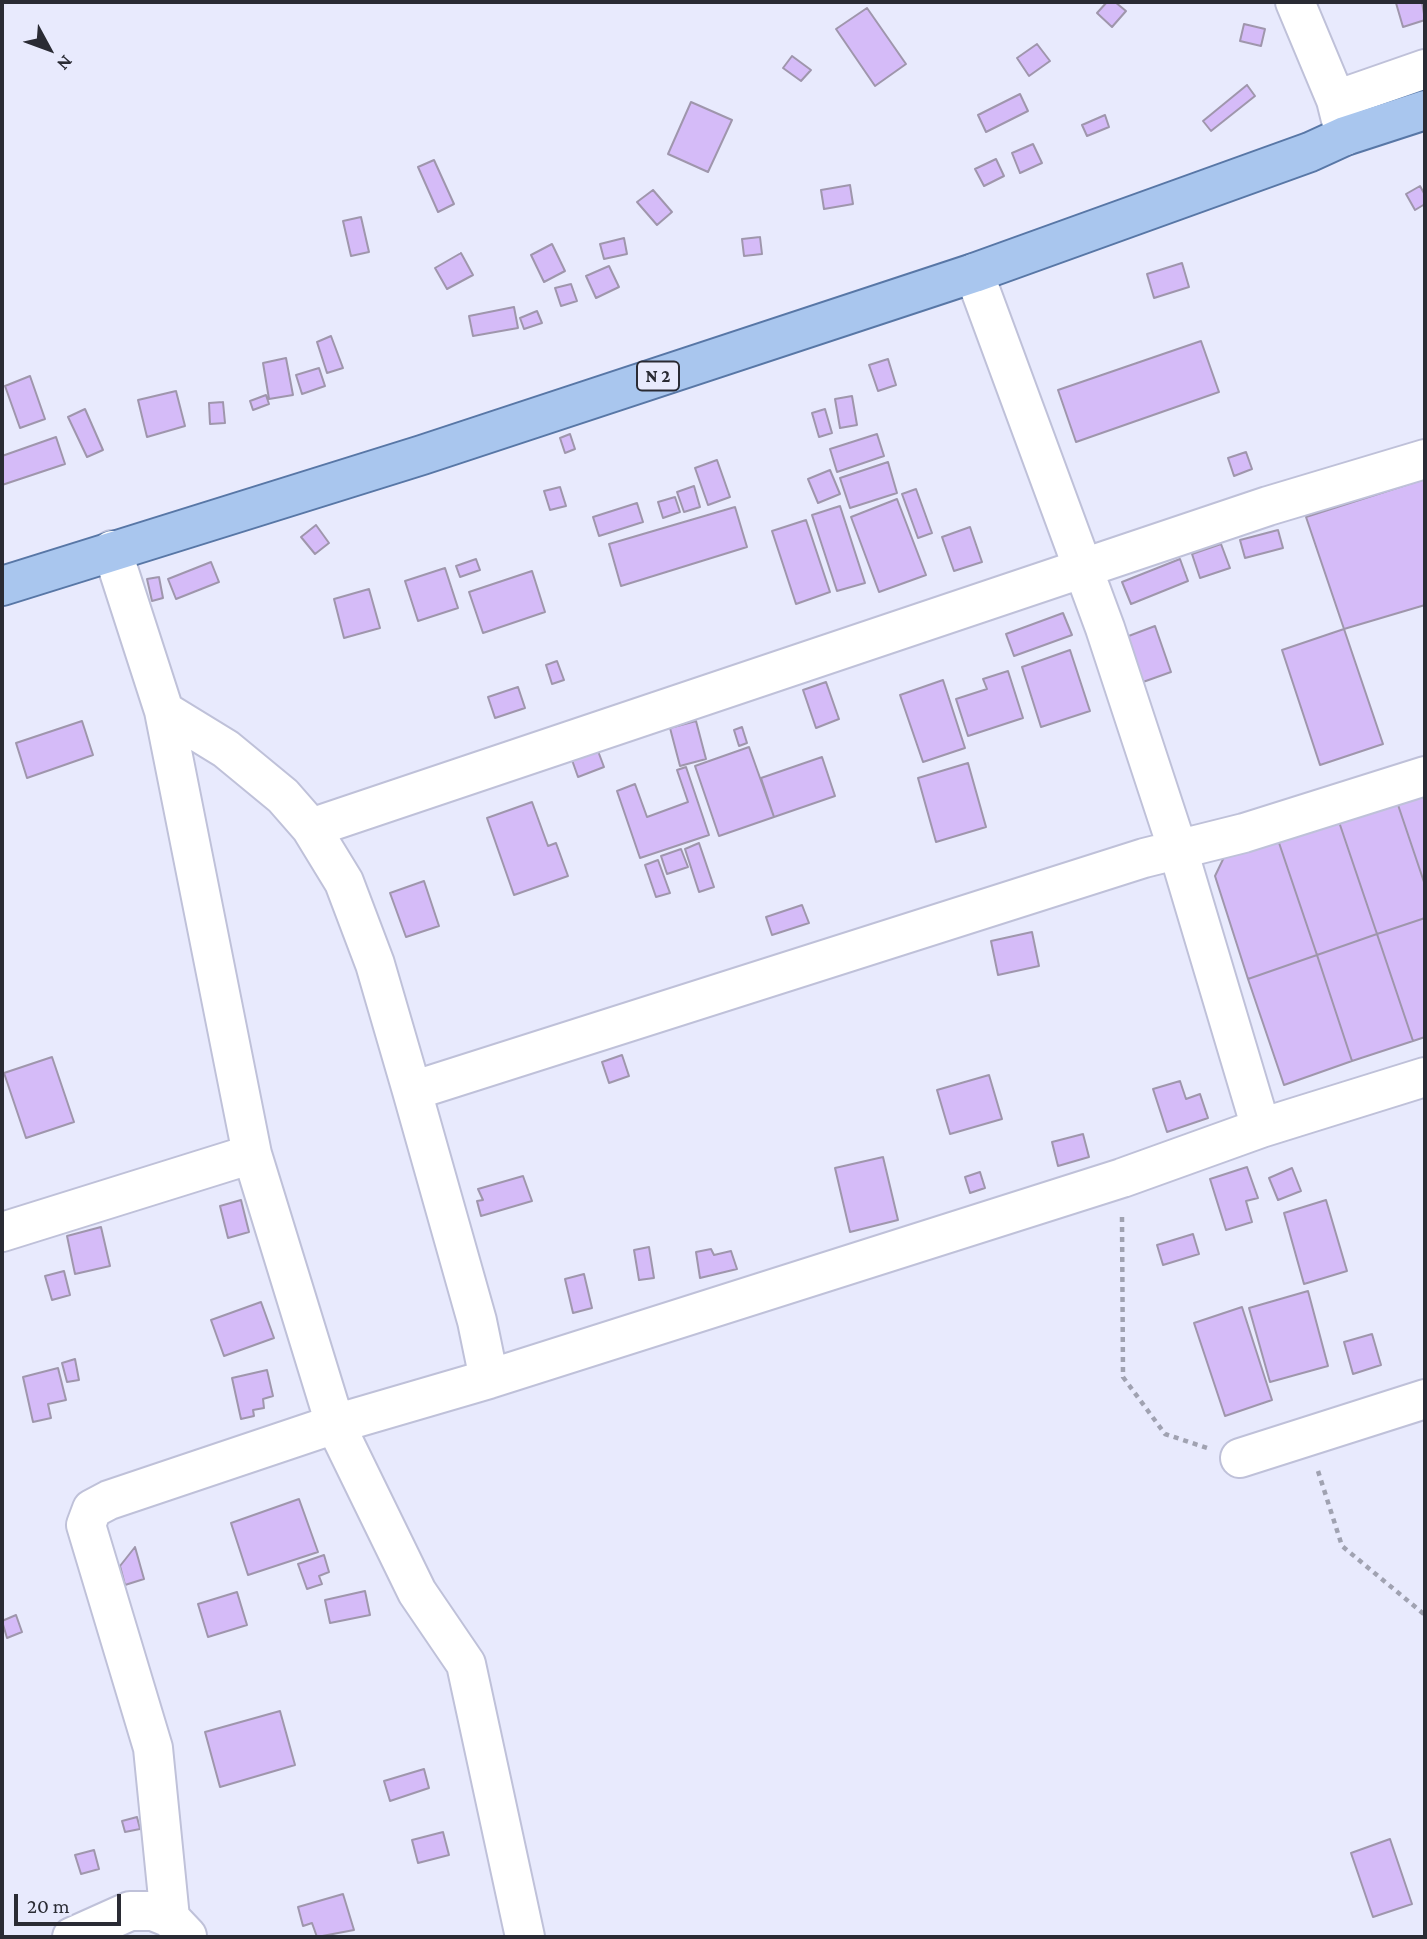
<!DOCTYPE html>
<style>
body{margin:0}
#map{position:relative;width:1427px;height:1939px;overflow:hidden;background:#e8eafd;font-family:"Crimson Pro",serif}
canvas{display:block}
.frame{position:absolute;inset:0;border:4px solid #2a2b34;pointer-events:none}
.north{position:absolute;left:14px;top:14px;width:70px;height:70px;-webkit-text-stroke:5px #e8eafd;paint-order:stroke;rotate:131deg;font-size:19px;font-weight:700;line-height:28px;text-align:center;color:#2a2b34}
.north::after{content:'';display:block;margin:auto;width:24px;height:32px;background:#2a2b34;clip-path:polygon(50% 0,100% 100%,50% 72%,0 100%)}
.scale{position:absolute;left:14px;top:1894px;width:107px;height:32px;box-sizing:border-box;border:4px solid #2a2b34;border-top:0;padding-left:9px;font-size:21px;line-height:24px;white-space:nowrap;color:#2a2b34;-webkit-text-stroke:5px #e8eafd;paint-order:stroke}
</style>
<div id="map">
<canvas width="1427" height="1939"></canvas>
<div class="frame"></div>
<div class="north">N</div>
<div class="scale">20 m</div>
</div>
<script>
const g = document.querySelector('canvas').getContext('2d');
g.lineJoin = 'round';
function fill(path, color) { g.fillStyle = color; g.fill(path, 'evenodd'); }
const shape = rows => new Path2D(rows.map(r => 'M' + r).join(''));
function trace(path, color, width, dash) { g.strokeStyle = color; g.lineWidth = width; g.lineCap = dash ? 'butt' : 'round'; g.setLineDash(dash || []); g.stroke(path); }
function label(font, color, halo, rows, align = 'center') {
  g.font = font + ' "Crimson Pro",serif'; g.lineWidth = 6; g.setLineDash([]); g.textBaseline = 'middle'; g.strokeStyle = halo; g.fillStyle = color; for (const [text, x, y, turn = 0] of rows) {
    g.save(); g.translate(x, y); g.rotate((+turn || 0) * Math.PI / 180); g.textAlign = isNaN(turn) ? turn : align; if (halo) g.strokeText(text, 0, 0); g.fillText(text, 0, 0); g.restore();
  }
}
const building = shape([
 [1107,2,1115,2,1126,11,1112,27,1097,13,1107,2],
 [1401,2,1422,2,1425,20,1403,27,1396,3,1401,2],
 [867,8,906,64,875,86,836,29,867,8],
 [1244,24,1265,29,1261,46,1240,41,1244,24],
 [1037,44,1050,61,1029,76,1017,58,1037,44],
 [792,56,811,70,801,81,783,68,792,56],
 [1247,85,1255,96,1211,131,1203,121,1247,85],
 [1020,94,1028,111,986,132,978,115,1020,94],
 [691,102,732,120,708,172,668,154,691,102],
 [1105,115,1109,127,1087,136,1082,125,1105,115],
 [1033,144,1042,163,1020,173,1012,153,1033,144],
 [996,159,1004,176,984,186,975,169,996,159],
 [434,160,454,204,438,212,418,167,434,160],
 [850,185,853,204,824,209,821,190,850,185],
 [1420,186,1425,195,1425,204,1415,210,1406,194,1420,186],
 [653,190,672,212,657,225,637,202,653,190],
 [361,217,369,252,351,256,343,221,361,217],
 [760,237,762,254,744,256,742,239,760,237],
 [624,238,627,254,604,259,600,244,624,238],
 [552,244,565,271,544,282,531,255,552,244],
 [461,253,473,275,447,289,435,268,461,253],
 [1182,263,1189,287,1154,298,1147,274,1182,263],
 [609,266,619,287,596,298,586,276,609,266],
 [571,284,577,301,561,306,555,288,571,284],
 [514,307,518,328,473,336,469,316,514,307],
 [537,311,542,323,524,329,520,318,537,311],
 [331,336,343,368,327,373,317,342,331,336],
 [1201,341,1219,392,1076,442,1058,390,1201,341],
 [286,358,293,395,269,399,263,363,286,358],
 [888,359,896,385,878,391,869,365,888,359],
 [319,368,325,386,302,394,296,375,319,368],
 [30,376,45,419,20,428,5,386,30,376],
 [176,391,185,426,147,437,138,400,176,391],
 [266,395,269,404,253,410,250,401,266,395],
 [852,396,857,425,840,428,835,399,852,396],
 [223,402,225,423,210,424,209,403,223,402],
 [85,409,103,450,87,457,68,417,85,409],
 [825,409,832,433,819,437,812,413,825,409],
 [570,434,575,449,565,453,560,438,570,434],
 [877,434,884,456,837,472,830,449,877,434],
 [56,437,65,464,2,485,2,456,56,437],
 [1246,452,1252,469,1234,476,1228,458,1246,452],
 [717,460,730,497,708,505,695,468,717,460],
 [888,462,897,493,850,508,840,478,888,462],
 [830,470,840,494,818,503,808,479,830,470],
 [1425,479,1425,605,1344,629,1306,517,1425,479],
 [694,486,700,507,684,512,677,492,694,486],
 [560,487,566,506,550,510,544,491,560,487],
 [916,489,932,533,918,538,902,494,916,489],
 [675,497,680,512,663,518,658,502,675,497],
 [897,499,926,575,879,592,851,517,897,499],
 [637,503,643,522,599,536,593,517,637,503],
 [840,506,865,583,837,591,812,515,840,506],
 [735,507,747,547,621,586,609,544,735,507],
 [806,520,830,592,796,604,772,531,806,520],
 [316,525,329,543,315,554,301,537,316,525],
 [970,527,982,562,954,571,942,537,970,527],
 [1278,530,1283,548,1245,558,1240,540,1278,530],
 [1221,544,1230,568,1200,578,1192,554,1221,544],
 [476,559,480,570,460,577,456,566,476,559],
 [1180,559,1188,581,1131,604,1122,582,1180,559],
 [211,562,219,582,176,599,168,579,211,562],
 [445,568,458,608,418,621,405,581,445,568],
 [532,571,545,612,483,633,469,592,532,571],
 [159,577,163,598,152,601,147,579,159,577],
 [369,589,380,628,344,638,334,599,369,589],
 [1063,613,1072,635,1014,656,1006,634,1063,613],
 [1155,626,1171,672,1143,682,1126,637,1155,626],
 [1344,629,1383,744,1320,765,1282,650,1344,629],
 [1070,650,1090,711,1041,727,1022,667,1070,650],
 [557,661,564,680,552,684,546,665,557,661],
 [1008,671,1023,718,968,736,956,699,987,689,983,679,1008,671],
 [943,680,965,748,923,762,900,695,943,680],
 [826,682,839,719,816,728,803,690,826,682],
 [518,687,525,708,495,718,488,697,518,687],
 [82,721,93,755,27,778,16,743,82,721],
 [696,721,706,759,680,766,670,728,696,721],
 [742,727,747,743,739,746,734,730,742,727],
 [749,747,774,817,719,836,695,766,749,747],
 [598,751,604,767,578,777,572,760,598,751],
 [822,757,835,796,774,817,761,778,822,757],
 [968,763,986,827,936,842,918,778,968,763],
 [686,767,709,835,640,858,617,791,635,784,647,817,688,802,677,770,686,767],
 [1425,786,1425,885,1395,796,1425,786],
 [1395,796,1425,885,1425,918,1377,934,1337,816,1395,796],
 [532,802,548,846,556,843,568,876,514,895,487,818,532,802],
 [1337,816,1377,934,1317,955,1277,837,1337,816],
 [1277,837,1317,955,1248,979,1215,876,1227,851,1277,837],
 [699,843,714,887,699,892,685,849,699,843],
 [681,849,688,867,667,874,661,856,681,849],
 [658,860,670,893,656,897,645,865,658,860],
 [424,881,439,926,406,937,390,893,424,881],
 [802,905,809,923,772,935,766,917,802,905],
 [1425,918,1425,1037,1413,1041,1377,934,1425,918],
 [1032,932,1039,966,998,975,991,941,1032,932],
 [1377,934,1413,1041,1352,1061,1317,955,1377,934],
 [1317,955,1352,1061,1284,1085,1248,979,1317,955],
 [622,1055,629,1076,609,1083,602,1062,622,1055],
 [52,1057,74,1122,26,1138,4,1073,52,1057],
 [989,1075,1002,1119,950,1134,937,1090,989,1075],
 [1180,1081,1186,1099,1200,1094,1208,1118,1167,1132,1153,1089,1180,1081],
 [1083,1134,1089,1157,1058,1166,1052,1142,1083,1134],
 [883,1157,898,1220,850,1232,835,1168,883,1157],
 [1247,1167,1258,1198,1246,1201,1252,1222,1226,1230,1210,1179,1247,1167],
 [1292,1168,1301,1191,1278,1200,1269,1178,1292,1168],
 [980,1172,985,1188,970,1193,965,1177,980,1172],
 [523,1176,532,1201,481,1216,477,1201,483,1200,478,1189,523,1176],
 [241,1200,249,1232,228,1238,220,1206,241,1200],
 [1326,1200,1347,1271,1304,1284,1284,1213,1326,1200],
 [101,1227,110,1266,75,1274,67,1236,101,1227],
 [1193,1234,1199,1254,1163,1265,1157,1245,1193,1234],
 [649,1247,654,1278,639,1280,634,1250,649,1247],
 [711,1249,714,1255,731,1251,737,1269,700,1278,696,1252,711,1249],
 [64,1271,70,1295,52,1300,45,1276,64,1271],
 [584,1274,592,1308,573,1313,565,1279,584,1274],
 [1308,1291,1328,1366,1270,1382,1249,1308,1308,1291],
 [261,1302,274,1338,224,1356,211,1320,261,1302],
 [1242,1307,1272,1400,1225,1416,1194,1323,1242,1307],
 [1372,1334,1381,1365,1353,1374,1344,1342,1372,1334],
 [75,1359,79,1380,67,1382,62,1363,75,1359],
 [58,1368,66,1400,48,1404,51,1418,33,1422,23,1377,58,1368],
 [267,1370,273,1396,263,1399,264,1408,253,1410,254,1416,241,1419,232,1378,267,1370],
 [299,1499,318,1552,248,1575,231,1523,299,1499],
 [135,1547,144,1579,125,1585,120,1566,135,1547],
 [324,1555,329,1572,319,1576,322,1584,307,1589,298,1564,324,1555],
 [365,1591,370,1615,330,1623,325,1600,365,1591],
 [237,1592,247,1625,208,1637,198,1604,237,1592],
 [16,1615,22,1632,7,1638,2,1621,16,1615],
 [280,1711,295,1765,220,1787,205,1732,280,1711],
 [424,1769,429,1788,390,1801,384,1781,424,1769],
 [137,1817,140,1829,125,1832,122,1821,137,1817],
 [443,1832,449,1855,418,1863,412,1840,443,1832],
 [1390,1839,1412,1904,1373,1917,1351,1853,1390,1839],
 [94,1850,99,1869,81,1874,75,1855,94,1850],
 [343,1894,354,1930,317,1937,312,1923,303,1926,298,1907,343,1894]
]);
const path = shape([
 [1122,1217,1123,1377,1165,1434,1207,1448],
 [1318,1471,1342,1546,1425,1615]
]);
const street = shape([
 [1295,2,1336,100,1345,136],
 [1336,100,1425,69],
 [974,273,1105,628,1178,850,1261,1128],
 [112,550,164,711,252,1154,335,1424,417,1592,466,1664,525,1937],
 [164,711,226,749,283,796,311,828,344,882,375,964,412,1091,477,1321,489,1379],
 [311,828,1268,506,1425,459],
 [412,1091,1144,858,1244,833,1425,776],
 [2,1232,252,1154],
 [1240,1458,1425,1399],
 [170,1918,153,1748,86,1525,92,1509,109,1500,335,1424,489,1379,1122,1178,1261,1128,1425,1077],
 [72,1937,130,1911,153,1911,170,1918,187,1936]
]);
const primary = shape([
 [2,586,422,455,974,273,1310,152,1345,136,1425,110]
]);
const shields = [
 [658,376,42]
];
const shieldNames = [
 ["N 2",658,376]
];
fill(building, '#d5bbf8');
trace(building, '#9f96ac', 2);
trace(street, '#bfc1d9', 42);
trace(primary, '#5877a6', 42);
trace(path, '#a0a2b1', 4.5, [5, 5]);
trace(street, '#fff', 38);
trace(primary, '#a9c6ee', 38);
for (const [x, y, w] of shields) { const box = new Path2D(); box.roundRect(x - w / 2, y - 14.5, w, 29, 5); g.fillStyle = '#e8eafd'; g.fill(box); trace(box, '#2a2b34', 2); }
label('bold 18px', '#2a2b34', null, shieldNames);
</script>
